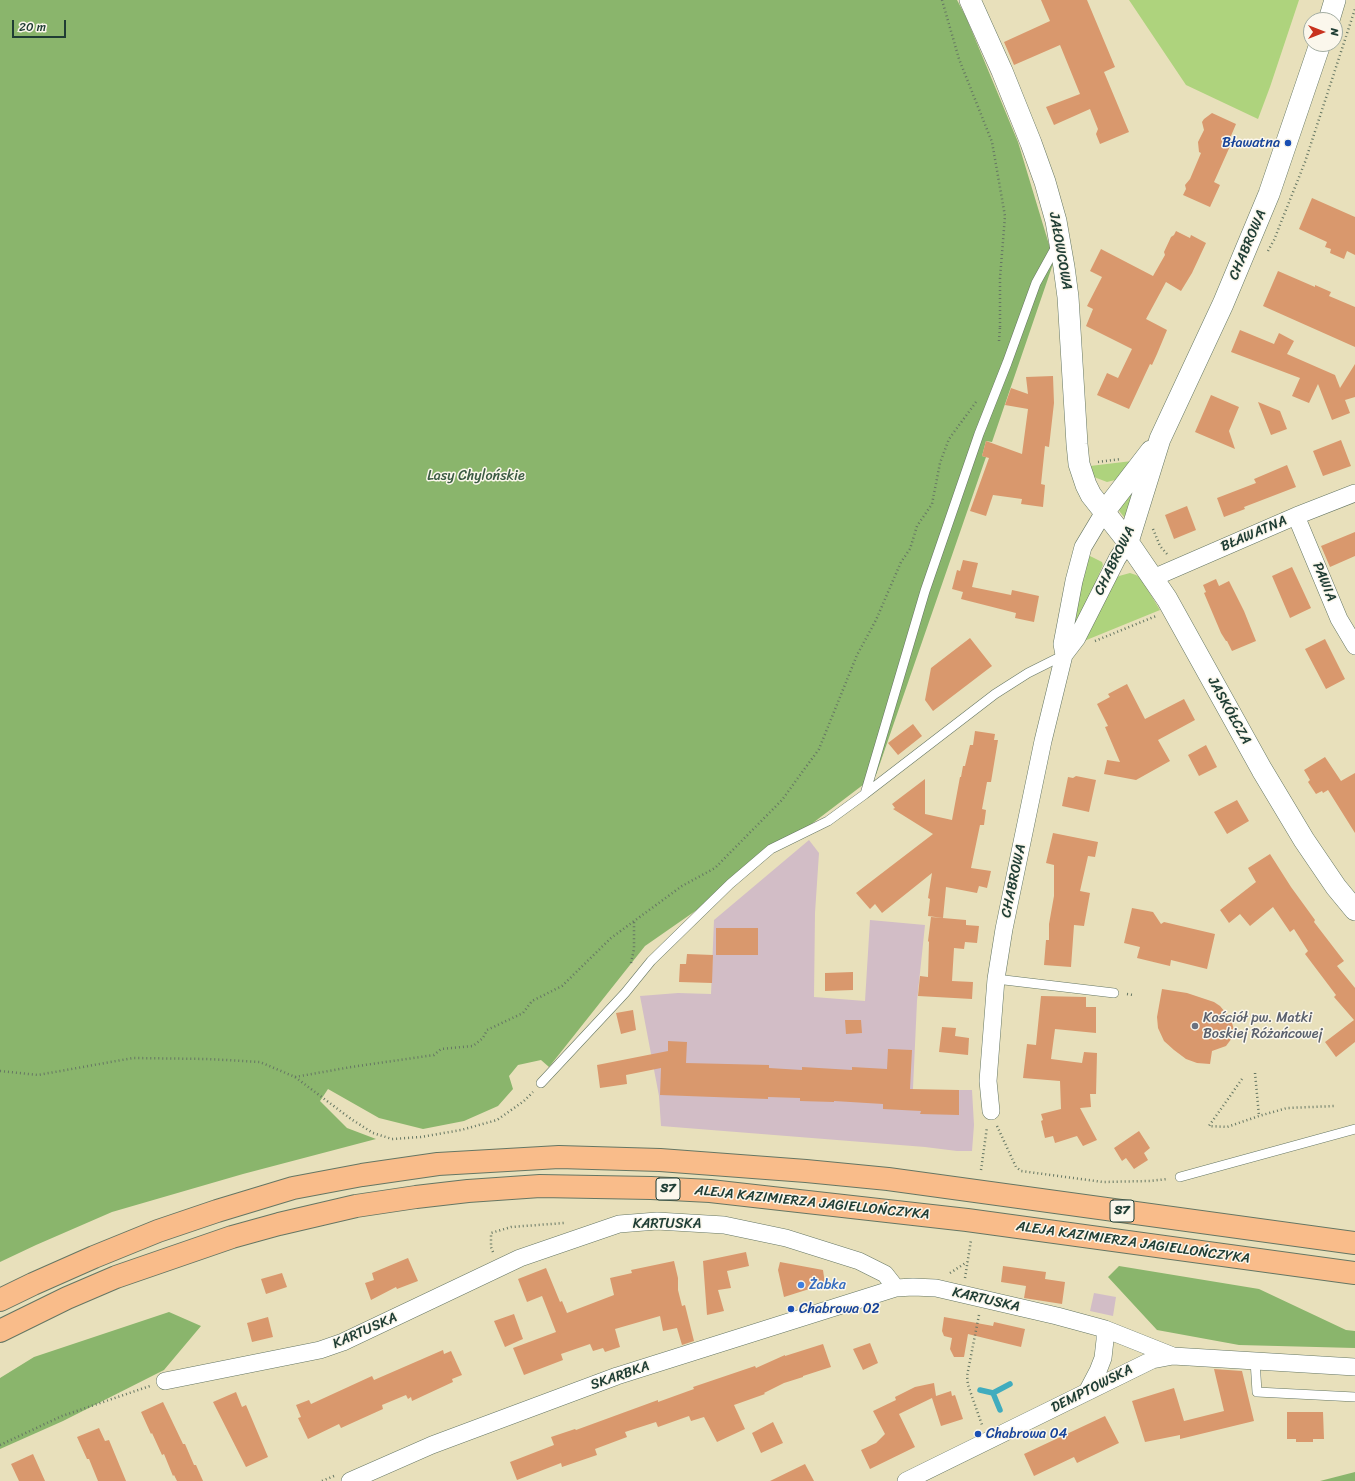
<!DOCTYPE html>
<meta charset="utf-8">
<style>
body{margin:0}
#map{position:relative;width:1355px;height:1481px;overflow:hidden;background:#e8e0bb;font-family:Sriracha,sans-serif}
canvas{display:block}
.north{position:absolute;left:1303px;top:12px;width:40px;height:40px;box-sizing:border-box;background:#fbf7ec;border:1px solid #a3ada2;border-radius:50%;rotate:90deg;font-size:11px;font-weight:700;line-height:16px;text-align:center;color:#1f3d34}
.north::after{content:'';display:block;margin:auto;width:14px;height:18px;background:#c8321e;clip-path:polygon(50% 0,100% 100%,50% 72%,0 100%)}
.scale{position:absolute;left:12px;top:20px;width:54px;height:18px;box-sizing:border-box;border:2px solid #1f3d34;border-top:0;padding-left:5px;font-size:12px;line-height:14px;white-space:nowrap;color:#1f3d34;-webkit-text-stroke:3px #fbf7ec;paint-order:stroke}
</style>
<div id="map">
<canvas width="1355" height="1481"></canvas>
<div class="north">N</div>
<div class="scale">20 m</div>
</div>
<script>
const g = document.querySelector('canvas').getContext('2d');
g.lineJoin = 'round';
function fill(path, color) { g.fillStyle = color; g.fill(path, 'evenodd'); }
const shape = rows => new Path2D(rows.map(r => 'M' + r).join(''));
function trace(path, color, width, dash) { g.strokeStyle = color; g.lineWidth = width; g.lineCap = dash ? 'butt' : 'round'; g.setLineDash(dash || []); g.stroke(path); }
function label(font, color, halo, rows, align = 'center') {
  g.font = font + ' Sriracha,sans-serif'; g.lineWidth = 3; g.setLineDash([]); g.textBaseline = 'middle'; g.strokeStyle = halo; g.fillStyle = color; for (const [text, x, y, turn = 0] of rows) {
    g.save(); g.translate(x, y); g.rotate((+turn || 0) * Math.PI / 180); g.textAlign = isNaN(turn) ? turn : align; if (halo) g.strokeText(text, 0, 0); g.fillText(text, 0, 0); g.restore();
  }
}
const industrial = shape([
 [809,840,819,853,815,913,814,997,865,1001,870,920,925,925,917,1001,912,1110,930,1090,972,1090,974,1125,972,1151,957,1151,925,1147,661,1126,659,1096,640,996,678,993,711,994,714,920],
 [1094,1293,1116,1297,1113,1316,1090,1311]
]);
const green = shape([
 [1129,0,1299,0,1270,87,1258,119,1186,85],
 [1132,461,1115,480,1107,482,1094,477,1090,466],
 [1143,471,1126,516,1124,517,1120,512,1118,508],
 [1090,556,1102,562,1103,565,1075,630,1073,630,1087,557],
 [1130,573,1136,575,1141,579,1160,610,1084,641,1113,580,1119,576]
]);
const forest = shape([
 [0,0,957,0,966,17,1018,142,1054,261,992,442,986,441,982,456,986,457,876,775,714,898,645,946,549,1067,541,1060,518,1065,509,1076,513,1089,498,1106,464,1121,423,1129,379,1118,328,1089,320,1101,347,1128,376,1139,243,1174,112,1212,36,1245,0,1262],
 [1119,1266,1259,1289,1346,1330,1355,1331,1355,1348,1239,1345,1157,1330,1108,1277],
 [169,1312,201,1326,164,1370,63,1421,0,1449,0,1378,34,1357],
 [1355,1472,1355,1481,1320,1481]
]);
const stream = shape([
 [980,1390,993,1393,1010,1384],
 [993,1393,1000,1410]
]);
const building = shape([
 [1041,0,1087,0,1115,67,1104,72,1129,132,1100,144,1096,134,1098,129,1090,109,1054,125,1046,107,1080,94,1060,45,1014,65,1004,42,1050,21],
 [1212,113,1236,124,1228,143,1231,144,1214,182,1220,185,1210,207,1183,195,1186,189,1185,185,1190,179,1201,153,1199,152,1198,142,1204,130,1202,122,1204,119],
 [1312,198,1355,217,1355,255,1347,251,1344,259,1330,253,1331,249,1325,247,1327,242,1299,229],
 [1176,231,1190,238,1191,235,1206,243,1192,273,1181,291,1166,282,1146,319,1167,330,1157,354,1152,365,1150,364,1129,409,1097,395,1107,373,1118,378,1132,349,1086,326,1093,309,1087,306,1102,277,1090,271,1101,249,1153,276,1165,255,1164,252,1171,237,1174,235],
 [1278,271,1315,287,1315,285,1331,292,1329,296,1355,307,1355,347,1263,306],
 [1240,330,1274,344,1279,333,1294,341,1287,354,1335,375,1340,388,1355,364,1355,397,1345,400,1350,413,1332,420,1318,384,1309,403,1292,396,1300,378,1231,352],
 [1053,376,1054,403,1049,447,1045,446,1041,484,1045,485,1043,507,1021,504,1022,499,993,495,986,516,970,511,989,458,982,456,986,441,1022,454,1028,409,1005,405,1011,388,1028,394,1026,377],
 [1211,395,1239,407,1229,431,1235,449,1195,432],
 [1258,402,1280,411,1287,429,1271,435],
 [1341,440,1351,466,1323,476,1313,451],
 [1287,465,1296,487,1244,507,1245,509,1224,517,1217,498,1256,483,1254,479],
 [1187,506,1196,530,1174,539,1165,515],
 [1355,532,1355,556,1330,567,1321,546],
 [963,560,978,563,972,587,1011,595,1012,590,1039,596,1034,622,1015,618,1016,613,961,599,963,592,952,589,957,570,960,571],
 [1292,567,1311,608,1290,618,1272,576],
 [1216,579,1219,586,1229,581,1244,611,1256,641,1232,651,1227,641,1226,641,1221,633,1204,593,1206,592,1203,585],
 [970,638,992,666,933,711,925,700,931,668],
 [1325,639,1345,679,1326,689,1305,649],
 [1127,684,1145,719,1184,699,1195,720,1158,740,1170,761,1136,780,1104,774,1107,760,1120,762,1105,727,1108,726,1097,704,1110,697,1108,694],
 [913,724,922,736,898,755,888,743],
 [975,731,995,734,994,740,998,740,991,782,987,782,982,809,986,810,984,825,980,825,971,868,991,871,987,888,979,886,977,893,946,887,943,918,928,916,930,899,928,898,932,873,882,913,875,904,870,909,856,893,933,834,893,809,895,808,892,804,925,779,925,814,952,820,960,777,961,777,963,766,965,766,970,745,973,745],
 [1206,745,1217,767,1199,776,1188,755],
 [1325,757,1341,781,1355,773,1355,833,1328,790,1323,793,1322,791,1316,794,1308,782,1310,780,1304,770],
 [1076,776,1096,780,1089,812,1062,806,1068,777,1073,778],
 [1237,800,1249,821,1227,834,1214,812],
 [1053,833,1098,842,1095,857,1088,856,1080,891,1090,893,1084,926,1074,925,1071,967,1044,965,1046,940,1049,940,1049,924,1054,896,1054,865,1046,863],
 [1270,854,1291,887,1315,920,1314,922,1344,961,1337,966,1355,988,1355,1042,1336,1057,1325,1042,1354,1020,1334,997,1336,995,1305,954,1308,951,1294,929,1290,932,1273,907,1250,926,1240,914,1229,923,1220,910,1256,882,1248,868],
 [1132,908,1153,912,1161,924,1164,922,1215,934,1207,969,1171,960,1170,966,1137,958,1140,947,1124,943],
 [931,917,966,920,966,925,979,926,977,943,965,942,964,949,954,948,952,981,973,982,972,999,918,996,920,976,928,977,929,942,928,941],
 [716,928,758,928,758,955,716,955],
 [687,954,713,955,712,983,679,982,680,964,686,964],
 [853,972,853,990,825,991,825,973],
 [1162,989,1187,993,1214,1002,1220,1006,1231,1019,1234,1030,1232,1038,1226,1046,1212,1051,1210,1064,1197,1063,1186,1059,1174,1050,1164,1041,1158,1028,1157,1017],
 [1041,996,1086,997,1086,1007,1096,1007,1096,1033,1055,1029,1051,1059,1082,1063,1084,1052,1097,1053,1096,1094,1090,1094,1091,1107,1080,1108,1097,1140,1083,1146,1077,1136,1055,1143,1053,1136,1045,1138,1041,1121,1043,1120,1041,1114,1061,1109,1060,1081,1023,1078,1027,1044,1036,1045],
 [633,1010,636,1030,621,1034,616,1013],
 [845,1020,861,1020,862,1033,846,1034],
 [942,1027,956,1028,955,1036,969,1038,968,1055,939,1052],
 [668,1041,687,1042,686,1063,769,1065,769,1068,802,1070,802,1067,852,1070,852,1067,887,1069,888,1049,912,1050,910,1089,959,1090,959,1115,920,1114,921,1111,883,1109,883,1104,834,1101,834,1102,800,1101,800,1098,768,1097,768,1099,660,1095,661,1068,626,1075,627,1084,600,1088,597,1065,668,1051],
 [1139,1131,1150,1148,1144,1153,1148,1160,1134,1169,1126,1158,1122,1161,1114,1148],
 [746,1252,749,1266,727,1271,731,1288,718,1290,724,1311,707,1315,703,1261],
 [408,1258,418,1281,397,1289,396,1287,371,1300,365,1283,374,1280,372,1273],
 [674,1261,678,1278,678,1290,682,1306,685,1305,694,1341,682,1345,677,1328,663,1331,660,1316,615,1329,620,1347,605,1352,603,1348,593,1351,590,1344,561,1354,563,1360,524,1375,513,1348,556,1332,542,1296,527,1302,518,1279,546,1268,560,1302,562,1301,567,1313,614,1295,610,1278,632,1273,631,1270],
 [780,1262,823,1270,825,1284,784,1297,778,1270],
 [1003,1266,1046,1272,1045,1279,1065,1282,1062,1304,1024,1298,1026,1286,1001,1282],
 [282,1273,287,1287,266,1294,261,1279],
 [514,1314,523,1339,505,1347,494,1321],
 [268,1317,273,1337,252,1342,247,1323],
 [944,1317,993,1326,994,1322,1025,1329,1021,1347,968,1334,964,1357,954,1357,950,1349,952,1338,944,1336,942,1331],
 [870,1343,878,1363,863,1370,853,1349],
 [823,1344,831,1367,803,1376,803,1377,784,1383,764,1393,765,1394,734,1405,745,1429,717,1442,704,1417,691,1421,689,1416,658,1427,656,1422,625,1432,627,1437,595,1449,597,1455,562,1467,561,1463,517,1480,510,1462,554,1445,551,1437,575,1429,576,1430,658,1400,658,1402,694,1389,693,1387,755,1366,756,1368,785,1355,785,1356],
 [443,1350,444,1354,451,1351,462,1375,452,1379,453,1382,412,1401,411,1397,408,1399,406,1395,382,1405,383,1409,341,1428,339,1424,308,1439,298,1418,301,1417,296,1405,309,1400,311,1404,372,1376,374,1380],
 [1214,1369,1242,1371,1254,1421,1180,1439,1180,1435,1145,1442,1132,1401,1174,1388,1184,1421,1224,1411],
 [934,1383,936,1396,951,1391,952,1396,955,1395,963,1419,941,1426,932,1398,899,1414,915,1447,870,1469,861,1450,876,1443,885,1434,873,1411,896,1400,895,1397,915,1387],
 [236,1392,242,1407,246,1405,268,1457,246,1467,213,1402],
 [163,1402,183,1444,185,1444,194,1465,196,1465,203,1481,177,1481,174,1475,173,1476,164,1454,162,1455,152,1433,151,1434,141,1412],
 [1287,1412,1323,1412,1324,1439,1313,1439,1313,1442,1296,1442,1296,1439,1287,1439],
 [1105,1416,1119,1443,1077,1463,1074,1457,1034,1476,1024,1454],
 [773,1422,783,1443,761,1453,752,1433],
 [99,1428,105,1441,109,1440,126,1481,98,1481,89,1459,87,1459,77,1437],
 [33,1454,45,1481,19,1481,11,1464],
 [805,1464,814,1481,770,1481]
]);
const path = shape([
 [942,0,959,59,992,142,1005,216,1000,278,1000,327],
 [1268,251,1274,240,1305,162,1355,9],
 [999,341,1000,327],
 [1098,462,1121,459],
 [1153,529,1160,546,1167,554],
 [1095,641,1156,616],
 [631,963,634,949,634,922],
 [1127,994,1133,995],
 [0,1071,38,1075,133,1058,208,1059,260,1062,295,1077,351,1119,373,1133,392,1139,421,1137,461,1130,497,1120,524,1101,533,1092],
 [1255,1073,1259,1116],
 [295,1077,351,1067,434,1055,441,1049,473,1046,483,1038,487,1030,523,1013,532,1001,562,986,611,938,682,886,715,868,782,800,819,749,857,655,876,620,901,562,910,549,917,526,932,504,940,463,949,439,976,402],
 [1242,1079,1209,1126,1227,1127,1259,1116,1287,1108,1335,1106],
 [997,1126,1016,1167,1021,1171,1103,1182,1150,1181,1167,1179],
 [981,1170,987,1127],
 [493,1252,491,1247,491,1233,511,1227,564,1223],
 [950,1273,967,1262],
 [965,1278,971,1240],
 [979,1315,967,1376,968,1385,982,1425],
 [0,1445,62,1416,150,1386],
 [322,1481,334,1476]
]);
const service = shape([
 [865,794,925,591,979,434,1007,363,1036,283,1057,245],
 [996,979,1114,993],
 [541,1083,625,993,651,961,730,884,771,849,828,821,865,794,995,694,1028,673,1064,655],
 [1180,1177,1355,1129],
 [1255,1360,1257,1392,1355,1397]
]);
const minor = shape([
 [1296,516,1339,619,1355,646],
 [1153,578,1296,516,1355,493],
 [1064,655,1077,638,1117,559,1128,542],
 [991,1111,988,1081,996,979,1004,929,1043,741,1064,655,1062,644,1074,581,1083,547,1104,512],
 [165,1381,320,1350,343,1342,520,1258,619,1224,657,1221,724,1225,786,1238,859,1261,885,1274,896,1288],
 [1088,1390,1098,1371,1103,1358,1105,1340,1105,1329],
 [350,1481,432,1445,617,1376,896,1288,913,1287,936,1288,1057,1316,1105,1329,1173,1356,1355,1367],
 [906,1481,1152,1360,1173,1356]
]);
const tertiary = shape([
 [970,0,1002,71,1031,143,1045,182,1056,221,1064,267,1068,297,1077,444,1079,464,1086,485,1091,495,1128,542,1167,599,1262,770,1304,840,1336,887,1355,910],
 [1329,20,1335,0],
 [1104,512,1151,451],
 [1128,542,1160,439,1223,304,1269,194,1320,44]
]);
const motorway = shape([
 [0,1300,33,1284,94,1257,158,1231,217,1211,293,1188,362,1175,438,1164,559,1157,660,1160,806,1171,888,1179,1355,1243],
 [0,1331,67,1298,116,1277,232,1237,279,1224,356,1206,416,1197,468,1191,540,1186,651,1188,710,1191,967,1220,1355,1273]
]);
const markers = [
 [1288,143,4,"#1a4fb4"],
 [1195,1026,4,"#6b7280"],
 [801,1285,4,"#3f7fe0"],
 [791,1309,4,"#1a4fb4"],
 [978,1434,4,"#1a4fb4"]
];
const shields = [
 [668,1189,24],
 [1122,1211,24]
];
const shieldNames = [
 ["S7",668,1189],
 ["S7",1122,1211]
];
const transitNames = [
 ["Bławatna",1280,143,"right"],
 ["Chabrowa 02",799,1309],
 ["Chabrowa 04",986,1434]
];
const streetNames = [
 ["CHABROWA",1248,245,-67],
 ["JAŁOWCOWA",1060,251,80],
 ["BŁAWATNA",1254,534,-23],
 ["CHABROWA",1115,561,-64],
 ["PAWIA",1324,582,68],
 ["JASKÓŁCZA",1229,711,61],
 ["CHABROWA",1014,881,-78],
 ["ALEJA KAZIMIERZA JAGIELLOŃCZYKA",812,1203,6],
 ["KARTUSKA",667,1224],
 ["ALEJA KAZIMIERZA JAGIELLOŃCZYKA",1133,1243,8],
 ["KARTUSKA",986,1300,13],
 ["KARTUSKA",365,1331,-24],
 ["SKARBKA",620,1376,-19],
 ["DEMPTOWSKA",1092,1389,-27]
];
const parkNames = [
 ["Lasy Chylońskie",476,476]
];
const worshipNames = [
 ["Kościół pw. Matki",1203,1018],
 ["Boskiej Różańcowej",1203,1034]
];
const shopNames = [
 ["Żabka",809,1285]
];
fill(industrial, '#d2bdc6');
fill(green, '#aed37d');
fill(forest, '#8ab56c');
trace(stream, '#40acbe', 5.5);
fill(building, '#d9986d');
trace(service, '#657663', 10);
trace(minor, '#657663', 18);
trace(tertiary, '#657663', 22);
trace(motorway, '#657663', 24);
trace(path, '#657663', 2.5, [1, 3]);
trace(service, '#fff', 9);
trace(minor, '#fff', 17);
trace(tertiary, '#fff', 21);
trace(motorway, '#f9bc8a', 22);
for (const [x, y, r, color] of markers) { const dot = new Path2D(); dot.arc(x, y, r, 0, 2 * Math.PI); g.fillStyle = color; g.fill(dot); trace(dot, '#fbf7ec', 1.5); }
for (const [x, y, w] of shields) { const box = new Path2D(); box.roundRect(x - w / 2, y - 11, w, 22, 3); g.fillStyle = '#fbf7ec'; g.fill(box); trace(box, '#1f3d34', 1); }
label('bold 13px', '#1f3d34', null, shieldNames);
label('14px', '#164399', '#fbf7ec', transitNames, 'left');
label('14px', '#1f3d34', '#fbf7ec', streetNames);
label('14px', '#3c5b43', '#fbf7ec', parkNames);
label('14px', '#5b616d', '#fbf7ec', worshipNames, 'left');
label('14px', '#366cbe', '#fbf7ec', shopNames, 'left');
</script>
